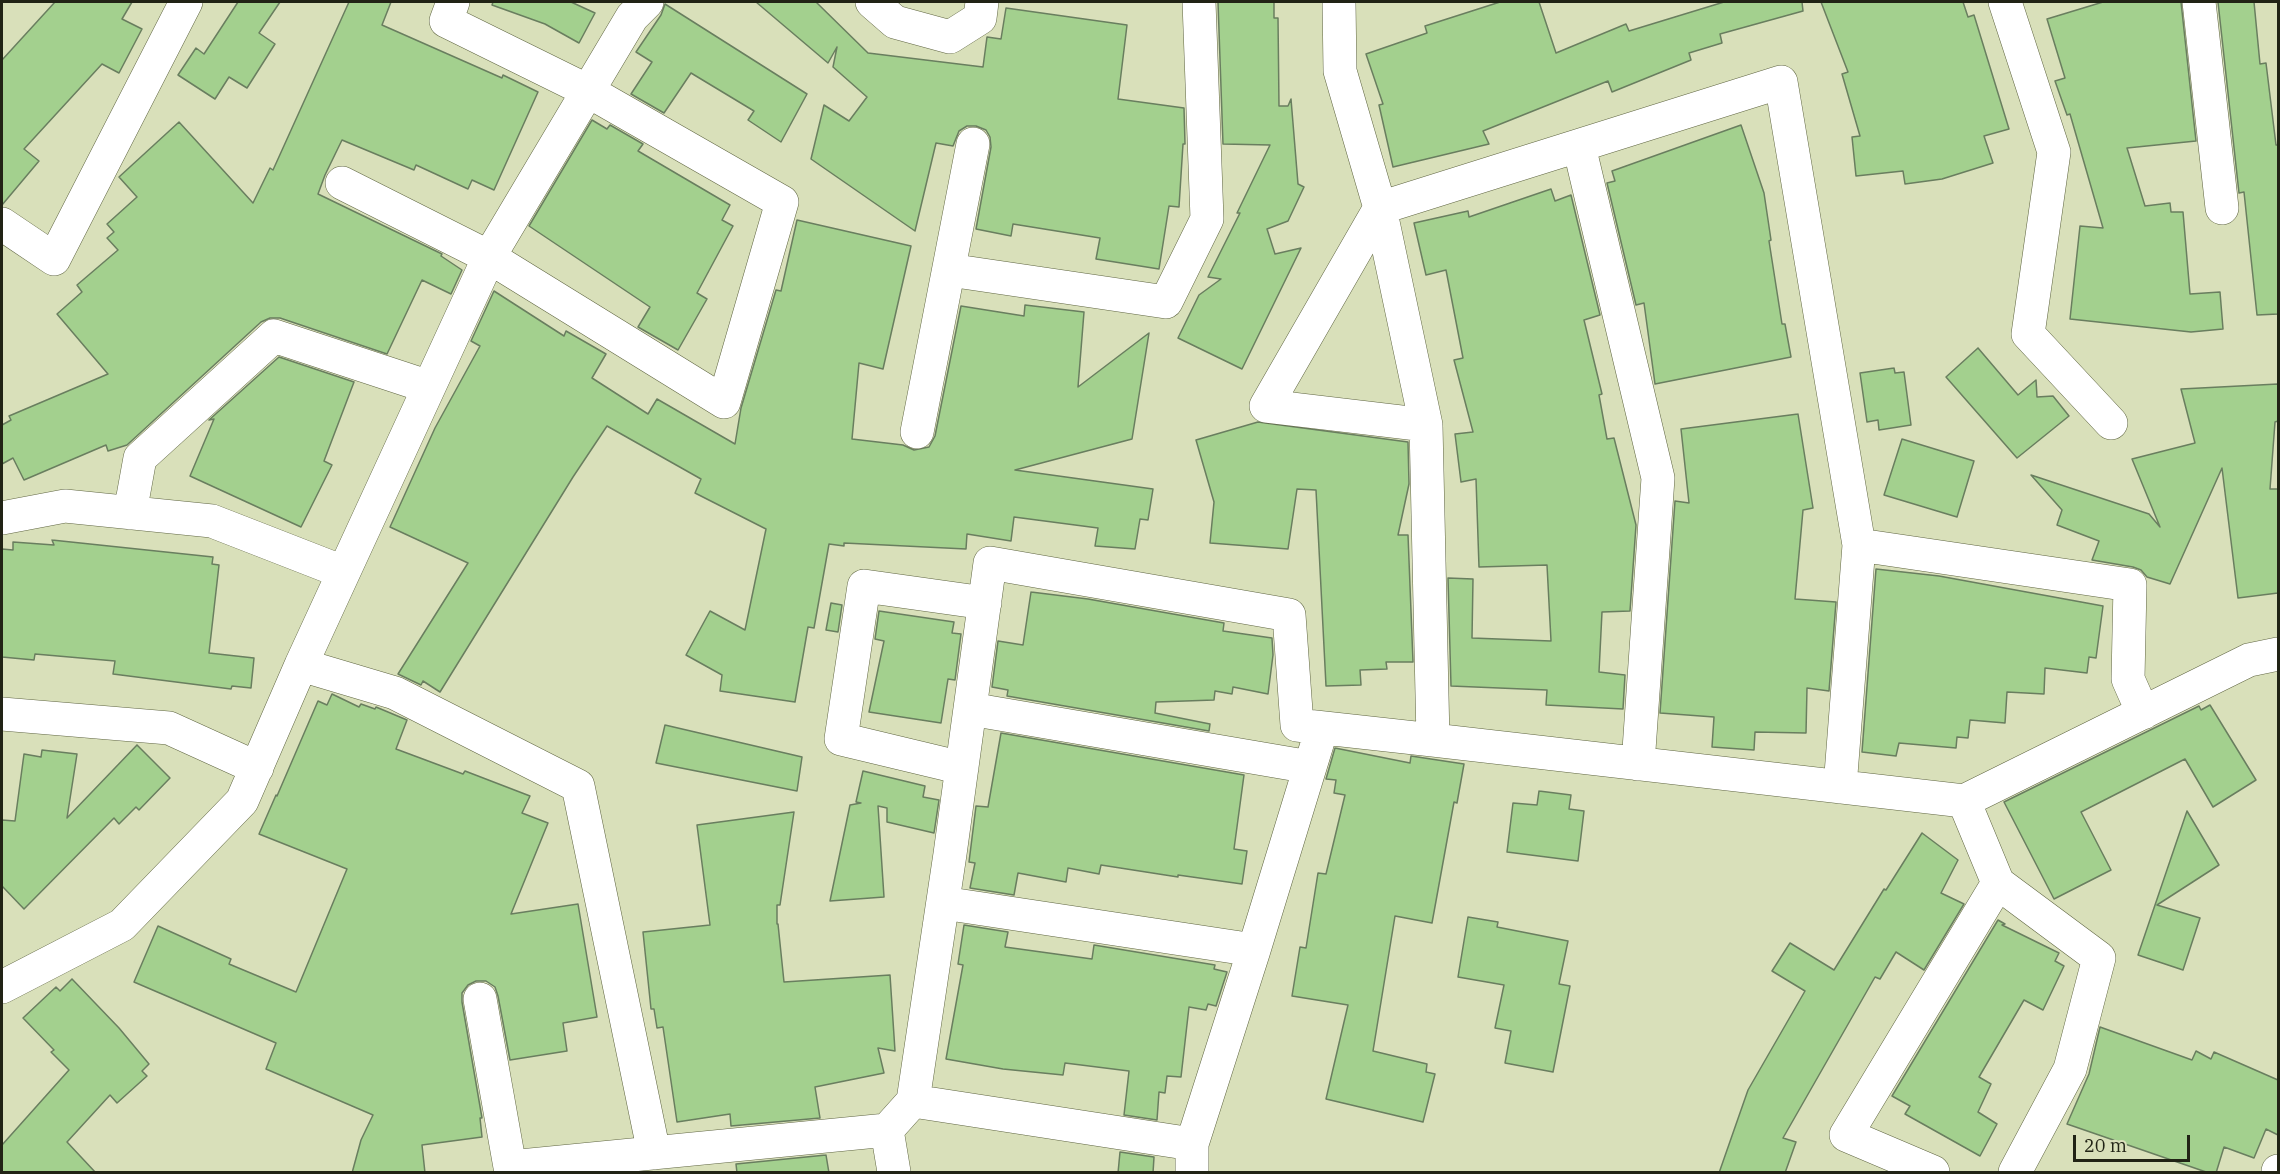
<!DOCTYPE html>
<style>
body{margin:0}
#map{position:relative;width:2280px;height:1174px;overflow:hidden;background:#d9e0ba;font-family:"IBM Plex Serif",serif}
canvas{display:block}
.frame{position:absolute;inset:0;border:3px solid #212315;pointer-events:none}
.scale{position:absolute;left:2073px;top:1135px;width:117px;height:27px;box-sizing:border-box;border:3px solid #212315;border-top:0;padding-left:8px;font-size:18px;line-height:21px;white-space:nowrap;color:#212315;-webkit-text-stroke:4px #d9e0ba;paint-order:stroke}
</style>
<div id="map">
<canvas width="2280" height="1174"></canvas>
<div class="frame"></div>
<div class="scale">20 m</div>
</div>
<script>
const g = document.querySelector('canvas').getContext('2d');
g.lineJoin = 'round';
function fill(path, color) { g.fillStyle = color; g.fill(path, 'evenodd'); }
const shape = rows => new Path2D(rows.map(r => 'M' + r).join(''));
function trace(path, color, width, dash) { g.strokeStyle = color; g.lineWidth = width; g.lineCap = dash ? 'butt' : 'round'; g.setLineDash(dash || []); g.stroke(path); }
const building = shape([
 [55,2,132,2,122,19,142,29,119,73,102,64,24,149,39,161,2,205,2,60,55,2],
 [238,2,280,2,259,33,275,44,247,88,229,77,215,99,178,75,196,48,204,54,238,2],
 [349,2,391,2,382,25,502,78,503,75,538,92,494,190,472,180,468,189,416,165,414,170,342,140,325,175,318,194,442,254,441,256,462,270,451,294,422,280,387,354,280,318,270,318,261,322,127,445,108,451,106,445,24,480,13,458,2,464,2,425,11,420,9,416,108,374,57,314,82,292,77,285,118,250,107,238,114,232,107,224,137,197,119,177,179,122,253,203,270,168,273,170,349,2],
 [493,2,571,2,595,13,579,43,545,24,492,5,493,2],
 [756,2,816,2,868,53,983,67,987,37,1001,39,1006,8,1127,25,1118,99,1184,108,1185,144,1183,144,1179,207,1169,206,1159,269,1096,259,1100,238,1013,224,1011,236,976,229,991,147,990,137,986,130,976,126,967,126,959,131,953,146,936,143,915,231,811,159,824,105,849,121,867,97,833,67,837,47,828,63,756,2],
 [1218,2,1274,2,1274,18,1278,18,1279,106,1288,106,1291,99,1298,184,1304,187,1288,221,1267,229,1275,254,1301,248,1242,369,1178,338,1199,295,1221,279,1208,277,1240,213,1237,213,1270,145,1223,144,1218,2],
 [1500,2,1539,2,1556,53,1626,24,1629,31,1724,2,1802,2,1803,11,1720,34,1722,43,1689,53,1691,60,1612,92,1608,81,1483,131,1489,144,1393,167,1379,105,1383,104,1366,54,1427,33,1425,26,1500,2],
 [1821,2,1963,2,1968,17,1974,15,2009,129,1984,136,1993,163,1942,179,1905,184,1903,171,1856,176,1852,137,1860,136,1842,74,1848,72,1821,2],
 [2103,2,2181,2,2196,141,2127,148,2145,206,2170,203,2171,212,2183,212,2190,294,2220,292,2223,329,2191,332,2070,319,2080,226,2103,228,2070,114,2067,115,2055,81,2065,78,2047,19,2103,2],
 [2218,2,2254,2,2260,64,2266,63,2276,145,2278,145,2278,314,2257,315,2244,192,2239,193,2218,2],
 [665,4,807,94,781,142,748,120,754,111,691,73,664,113,631,94,652,62,636,52,661,15,665,4],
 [592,120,607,129,610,125,643,144,638,151,730,205,722,220,733,226,697,293,707,299,678,350,638,327,650,307,529,226,592,120],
 [1741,125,1764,193,1771,240,1769,241,1782,324,1785,324,1791,357,1655,384,1644,303,1636,305,1607,183,1615,181,1612,171,1741,125],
 [1551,189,1555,201,1571,195,1600,315,1584,320,1602,394,1599,395,1607,439,1614,438,1636,525,1630,611,1602,612,1599,672,1625,675,1623,709,1546,705,1547,690,1451,686,1448,578,1473,579,1472,638,1551,641,1547,565,1479,567,1476,479,1461,482,1455,434,1473,432,1454,360,1463,358,1446,270,1426,275,1414,223,1468,211,1469,217,1551,189],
 [797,220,911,246,883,369,859,363,852,439,903,445,914,450,929,447,935,436,961,306,1024,316,1025,305,1084,312,1078,387,1149,333,1132,439,1015,470,1153,489,1148,520,1140,519,1135,549,1095,546,1098,528,1014,517,1011,541,967,534,966,549,844,543,844,546,829,544,814,628,808,627,795,702,720,691,722,675,686,655,710,611,745,630,766,529,695,493,701,479,607,426,573,477,440,692,423,681,421,685,398,674,468,563,390,527,435,428,480,346,471,341,494,291,564,336,566,331,606,354,592,378,648,414,657,399,735,444,741,408,776,290,781,291,797,220],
 [1978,348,2018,395,2036,380,2037,397,2053,396,2069,416,2017,458,1946,377,1978,348],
 [279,357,354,382,324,461,332,465,301,527,190,476,214,419,209,420,279,357],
 [1894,368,1895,373,1904,372,1911,425,1879,430,1878,420,1867,422,1860,373,1894,368],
 [2278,384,2278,421,2275,422,2270,489,2278,489,2278,593,2238,598,2222,468,2170,584,2147,577,2141,570,2133,567,2092,560,2099,541,2057,525,2062,510,2031,475,2149,514,2160,527,2132,459,2195,443,2181,389,2278,384],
 [1798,414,1813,508,1803,510,1795,599,1836,602,1829,691,1807,688,1806,733,1755,732,1754,750,1712,747,1714,717,1660,713,1675,501,1689,503,1681,429,1798,414],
 [1258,422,1408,442,1409,484,1398,535,1408,535,1413,662,1386,662,1387,669,1360,670,1361,685,1326,686,1316,490,1297,489,1288,549,1210,543,1214,502,1196,440,1258,422],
 [1902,439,1974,461,1957,517,1884,495,1902,439],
 [52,540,213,557,212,564,219,565,209,653,254,658,251,688,232,686,231,689,113,674,115,661,35,654,34,660,2,657,2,549,13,550,13,542,54,545,52,540],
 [1876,569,1939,576,2103,606,2096,658,2089,657,2087,673,2045,668,2044,694,2007,692,2005,723,1970,720,1968,738,1957,737,1956,748,1899,743,1896,756,1862,752,1876,569],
 [1031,592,1088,599,1224,623,1223,631,1272,638,1273,655,1268,694,1233,687,1232,694,1215,691,1214,700,1156,702,1155,713,1210,724,1209,731,1007,696,1008,690,992,687,998,641,1023,645,1031,592],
 [831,603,842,605,838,632,826,630,831,603],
 [879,611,954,622,952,633,961,634,955,680,948,679,941,723,869,712,884,641,875,639,879,611],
 [332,694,359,707,361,704,375,709,376,707,407,720,396,749,463,774,465,771,530,796,522,813,548,823,511,914,578,904,597,1017,563,1023,567,1051,510,1060,498,996,495,987,486,981,476,981,468,985,462,993,462,1002,482,1118,480,1118,482,1137,422,1145,425,1173,352,1173,361,1140,373,1115,266,1069,276,1043,134,982,158,926,231,959,229,964,296,992,347,869,259,834,276,795,277,796,318,701,327,705,332,694],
 [2210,705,2256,780,2213,807,2185,759,2081,812,2111,870,2054,899,2004,802,2199,706,2201,710,2210,705],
 [665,725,802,757,797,791,656,763,665,725],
 [1001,733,1244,775,1234,849,1247,851,1242,884,1178,875,1178,877,1101,865,1099,874,1068,868,1066,882,1018,873,1014,895,970,888,975,863,969,862,976,806,988,807,1001,733],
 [137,745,170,778,139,810,136,807,119,824,114,818,24,909,2,886,2,820,15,821,24,754,41,757,42,750,77,754,67,818,137,745],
 [1335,748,1410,763,1411,756,1464,764,1457,803,1454,802,1432,923,1395,916,1373,1051,1427,1064,1426,1072,1435,1074,1423,1122,1326,1099,1348,1005,1292,996,1300,947,1306,948,1318,873,1326,874,1345,795,1334,793,1336,780,1326,779,1335,748],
 [863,771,925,786,923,797,939,800,934,833,887,822,887,808,878,806,884,897,830,901,850,805,861,803,856,802,863,771],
 [1539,791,1571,795,1569,809,1584,811,1578,861,1507,852,1513,803,1537,805,1539,791],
 [2187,811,2219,865,2157,905,2200,918,2183,970,2138,955,2187,811],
 [794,812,780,905,777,905,777,924,778,924,784,982,890,975,895,1051,878,1048,884,1073,815,1087,820,1118,731,1126,730,1114,677,1122,663,1027,657,1028,654,1009,651,1009,643,932,710,925,697,825,794,812],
 [1922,833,1958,860,1941,893,1964,904,1924,970,1896,952,1880,979,1875,977,1783,1138,1796,1142,1785,1173,1719,1173,1748,1090,1805,991,1772,971,1790,943,1834,970,1884,889,1886,890,1922,833],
 [1468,917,1498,922,1497,927,1568,941,1559,984,1570,986,1553,1072,1505,1063,1511,1031,1495,1028,1504,985,1458,977,1468,917],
 [1998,920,2005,924,2002,925,2059,953,2055,961,2064,966,2043,1010,2024,1000,1979,1077,1991,1084,1978,1112,1997,1124,1980,1156,1905,1114,1910,1106,1892,1096,1998,920],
 [964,925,1008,932,1005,947,1092,959,1094,945,1215,965,1214,969,1227,972,1216,1006,1208,1004,1206,1010,1189,1007,1181,1077,1167,1076,1165,1093,1159,1092,1157,1120,1124,1115,1129,1071,1065,1063,1063,1075,1003,1069,946,1059,963,965,958,964,964,925],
 [72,979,119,1028,149,1064,142,1071,147,1076,117,1103,110,1095,67,1142,96,1173,2,1173,2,1145,69,1070,51,1052,54,1050,23,1018,56,987,60,991,72,979],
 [2100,1027,2192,1060,2196,1051,2211,1059,2214,1052,2278,1080,2278,1135,2266,1129,2254,1158,2224,1147,2216,1173,2209,1173,2067,1124,2089,1074,2100,1027],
 [1120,1152,1154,1157,1153,1173,1118,1173,1120,1152],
 [826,1155,829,1173,737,1173,736,1164,826,1155]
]);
const minor = shape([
 [647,2,632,17,489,257,301,665,395,693,578,786,654,1153],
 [872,2,895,22,950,37,980,18,982,2],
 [2005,2,2054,152,2028,334,2111,423],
 [2199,2,2222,208],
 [1579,146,1658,478,1638,764],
 [342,183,489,257,724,402,782,202,588,91,446,21,453,2],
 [2,224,54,259,186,2],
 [949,270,1166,302,1207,219,1199,2],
 [1426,425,1266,406,1380,208,1781,82,1859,545,1840,787],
 [917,432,973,144],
 [130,513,140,458,274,336,429,387],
 [2,518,65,506,212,521,343,572],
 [1859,545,2130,585,2128,679,2143,713],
 [970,709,1310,767],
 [2,714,169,728,257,768],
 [1433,740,1964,801,2249,660,2278,654],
 [962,768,841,739,864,586,985,603],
 [1964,801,1998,883,2099,958,2070,1069,2015,1172],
 [943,903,1254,950,1322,728],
 [2,987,122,925,242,801,301,665],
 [480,999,510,1167],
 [913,1101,1192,1144],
 [511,1172,510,1167,887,1130],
 [894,1172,887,1130,913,1101,950,854,990,563,1289,615,1297,725,1433,740,1426,425,1380,208,1340,71,1339,2],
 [1192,1172,1192,1144,1254,950],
 [1933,1172,1846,1135,1998,883],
 [2278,1172,2278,1171]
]);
fill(building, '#a3d08e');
trace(building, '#697e5f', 1.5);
trace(minor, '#606643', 34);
trace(minor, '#fff', 33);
</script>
